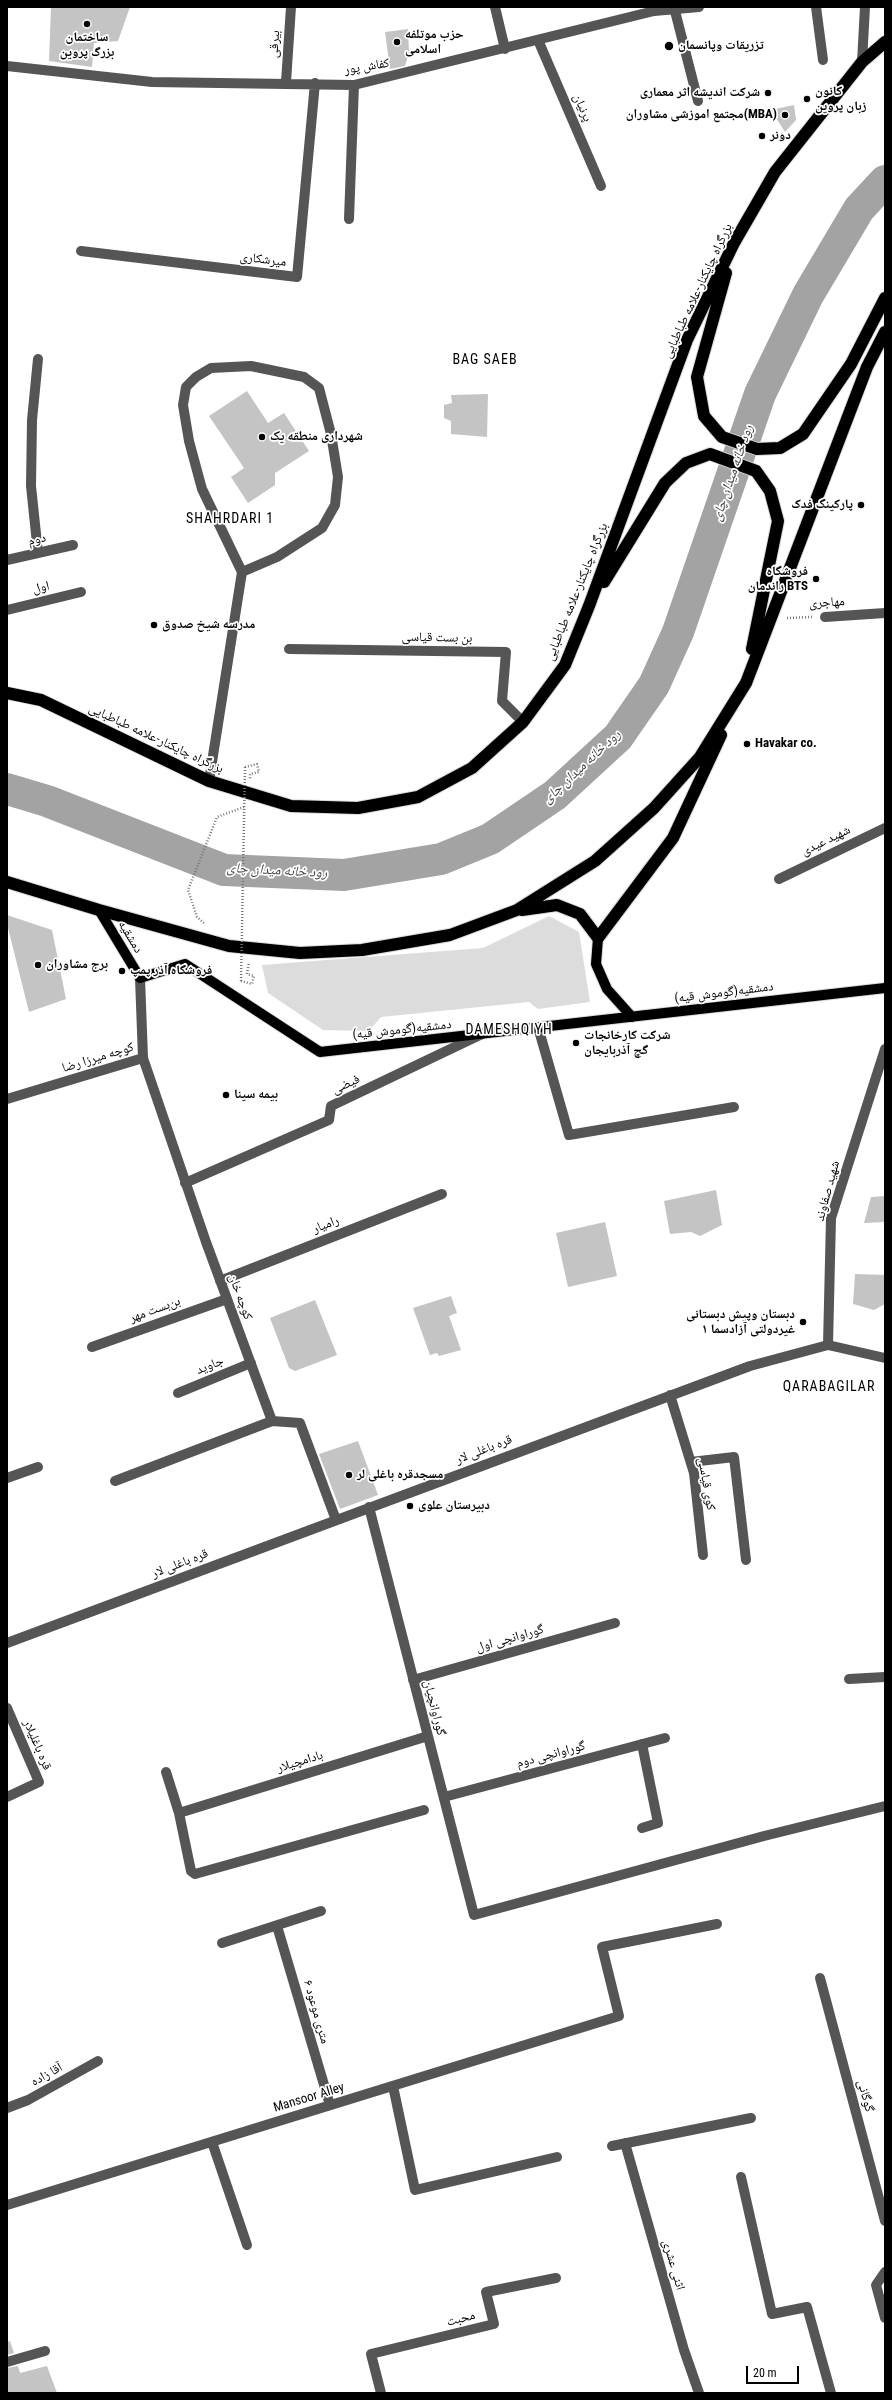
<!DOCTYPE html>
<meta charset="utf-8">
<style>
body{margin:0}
#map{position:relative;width:892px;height:2400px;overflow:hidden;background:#fff;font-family:"Roboto Condensed",sans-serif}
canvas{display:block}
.frame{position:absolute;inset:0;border:8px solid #000;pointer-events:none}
.scale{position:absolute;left:746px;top:2366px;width:53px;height:18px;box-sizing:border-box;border:2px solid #000;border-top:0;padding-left:5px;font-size:12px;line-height:14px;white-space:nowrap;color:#000;-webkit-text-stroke:3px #fff;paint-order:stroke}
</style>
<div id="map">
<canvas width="892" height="2400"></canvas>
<div class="frame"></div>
<div class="scale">20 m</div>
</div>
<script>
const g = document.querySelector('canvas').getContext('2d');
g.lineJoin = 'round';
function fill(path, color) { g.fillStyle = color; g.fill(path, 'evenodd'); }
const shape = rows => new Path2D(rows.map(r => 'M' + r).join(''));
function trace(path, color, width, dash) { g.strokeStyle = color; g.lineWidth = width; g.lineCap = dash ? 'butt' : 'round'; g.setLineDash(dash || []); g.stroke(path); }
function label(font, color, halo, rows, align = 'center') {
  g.font = font + ' "Roboto Condensed","Noto Naskh Arabic",sans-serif'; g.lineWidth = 3.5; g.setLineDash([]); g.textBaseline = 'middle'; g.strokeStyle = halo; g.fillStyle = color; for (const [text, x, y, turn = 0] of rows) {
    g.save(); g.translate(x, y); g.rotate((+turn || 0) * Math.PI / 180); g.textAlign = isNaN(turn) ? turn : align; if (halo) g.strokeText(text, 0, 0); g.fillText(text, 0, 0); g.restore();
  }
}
const green = shape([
 [549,916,579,932,590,1002,538,1009,529,1002,381,1017,369,1031,323,1030,268,993,262,965,483,948]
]);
const river = shape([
 [7,789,47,801,224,870,344,875,441,859,490,839,555,795,618,737,654,685,678,632,760,394,808,295,859,209,885,181]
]);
const building = shape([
 [51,7,130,7,118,41,94,43,92,67,49,61],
 [408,29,409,53,405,66,390,69,385,32],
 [794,105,796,120,785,132,771,110],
 [247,391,268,423,284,413,309,451,275,473,275,485,248,503,231,477,244,468,209,416],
 [488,394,487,437,451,434,451,421,444,418,444,405,452,403,451,395],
 [7,915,52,930,66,999,29,1012,7,924],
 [716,1190,722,1225,700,1236,691,1232,670,1234,664,1201],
 [885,1196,885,1222,864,1223,871,1197],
 [605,1222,617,1276,568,1287,556,1233],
 [855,1274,885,1275,885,1304,874,1310,853,1304],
 [451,1296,457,1313,449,1316,461,1350,439,1356,437,1353,430,1355,413,1308],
 [315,1300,337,1355,295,1371,289,1368,270,1318],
 [358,1441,378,1495,340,1509,319,1454],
 [10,2341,14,2353,7,2355,7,2342],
 [18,2366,20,2373,47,2366,57,2393,7,2393,7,2368]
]);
const path = shape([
 [787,618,812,617],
 [245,767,257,764,259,772,250,774,250,779],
 [204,923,197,917,188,890,217,817,244,807],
 [241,981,252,984,254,976,247,974,249,962]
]);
const minor = shape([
 [495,7,505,49],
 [816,7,823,60],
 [675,11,698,101],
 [538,40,601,186],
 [862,62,865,7],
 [7,66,152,82,354,85,654,11,699,7],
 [286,82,291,7],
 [349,219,354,85],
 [81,251,297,277,315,83],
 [38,359,32,420,31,486,38,553],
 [7,560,73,545],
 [7,610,81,592],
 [825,617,885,613],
 [289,649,506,652,502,701,523,722],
 [209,781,242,572,277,557,322,528,335,505,338,477,331,434,319,388,304,377,251,366,211,368,196,377,186,387,183,405,189,441,202,489,242,572],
 [779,879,885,828],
 [140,978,143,1058,206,1242,272,1421,300,1423,336,1520],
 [538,1027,569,1135,734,1107],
 [7,1099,143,1058],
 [185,1183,329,1120,331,1106,482,1034],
 [220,1281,442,1194],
 [828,1345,831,1218,885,1049],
 [92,1347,227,1299],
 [178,1393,251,1363],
 [670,1395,694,1473,703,1555],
 [691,1462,734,1457,746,1560],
 [7,1478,38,1467],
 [115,1481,272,1421],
 [369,1507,474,1915,764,1836,885,1806],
 [7,1643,750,1366,828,1345,885,1358],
 [849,1679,885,1677],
 [413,1680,615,1623],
 [7,1708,39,1782,7,1797],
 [642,1744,658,1823,642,1828],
 [166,1772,179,1813,191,1871,195,1874,424,1810],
 [444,1797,665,1738],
 [179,1813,428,1736],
 [277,1926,330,2105],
 [222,1943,321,1911],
 [820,1978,885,2221],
 [393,2086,415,2190,557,2157],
 [7,2108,28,2100,98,2061],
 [212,2142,247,2245],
 [625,2143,684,2350,699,2393],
 [612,2146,751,2118],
 [741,2177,772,2314,807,2307,831,2393],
 [7,2205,619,2016,602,1947,717,1924],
 [885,2272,876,2285,885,2318],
 [7,2362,45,2351],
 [381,2393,371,2354,494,2324,486,2292,556,2278]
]);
const major = shape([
 [99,910,140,978,185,964,320,1052,885,988],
 [598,938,596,964,607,989,632,1017]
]);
const highway = shape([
 [726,273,697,377,704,416,722,437,757,449,780,448,803,434,851,364,885,298],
 [604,582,665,483,686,463,710,454,756,471,770,491,778,521,752,649],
 [7,693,41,700,209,781,291,806,358,808,418,797,472,768,523,722,565,665,589,606,687,340,734,243,775,172,862,62,885,42],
 [7,882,99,910,229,946,300,953,362,950,450,935,517,910,595,861,654,808,700,757,746,683,867,367,885,332],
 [522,910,557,905,580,914,598,938,673,838,721,735]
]);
const pathBridge = shape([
 [241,981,245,767]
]);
const markers = [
 [87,24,4,"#000"],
 [397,42,4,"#000"],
 [669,46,5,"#000"],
 [768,93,4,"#000"],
 [807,99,4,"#000"],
 [785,115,4,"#000"],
 [762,136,4,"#000"],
 [262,437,4,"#000"],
 [861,505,4,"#000"],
 [816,579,4,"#000"],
 [154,625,4,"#000"],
 [747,744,4,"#000"],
 [38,965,4,"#000"],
 [122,971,4,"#000"],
 [576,1043,4,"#000"],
 [226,1095,4,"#000"],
 [803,1322,4,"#000"],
 [349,1475,4,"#000"],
 [410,1506,4,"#000"]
];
const poiNames = [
 ["حزب موتلفه",405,35],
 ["اسلامی",405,50],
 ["ساختمان",87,38,"center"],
 ["بزرگ پروین",87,53,"center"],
 ["تزریقات وپانسمان",678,46],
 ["کانون",815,92],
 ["زبان پروین",815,107],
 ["شرکت اندیشه اثر معماری",760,93,"right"],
 ["مجتمع اموزشی مشاوران(MBA)",777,115,"right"],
 ["دونر",770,136],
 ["شهرداری منطقه یک",270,437],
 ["پارکینگ فدک",853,505,"right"],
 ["فروشگاه",808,572,"right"],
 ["راندمان BTS",808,587,"right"],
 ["مدرسه شیخ صدوق",162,625],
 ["Havakar co.",755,744],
 ["برج مشاوران",46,965],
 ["فروشگاه آذر پمپ",130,971],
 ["شرکت کارخانجات",584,1036],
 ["گچ آذربایجان",584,1051],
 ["بیمه سینا",234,1095],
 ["دبستان وپیش دبستانی",795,1315,"right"],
 ["غیردولتی آزادسما ۱",795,1330,"right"],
 ["مسجدقره باغلی لر",357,1475],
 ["دبیرستان علوی",418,1506]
];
const streetNames = [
 ["بیرقی",275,44,-86],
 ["کفاش پور",367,67,-9],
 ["پرنیان",582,108,67],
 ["میرشکاری",263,260,7],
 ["بزرگراه چایکنار-علامه طباطبایی",698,291,-65],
 ["دوم",37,540,-13],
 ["اول",41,588,-13],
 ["بزرگراه چایکنار-علامه طباطبایی",577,592,-68],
 ["مهاجری",827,603,-3],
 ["بن بست قیاسی",437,638,1],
 ["بزرگراه چایکنار-علامه طباطبایی",156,739,25],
 ["شهید عیدی",826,841,-26],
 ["دمشقیه",130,937,59],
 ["دمشقیه(گوموش قیه)",724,993,-7],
 ["دمشقیه(گوموش قیه)",402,1030,-6],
 ["کوچه میرزا رضا",98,1058,-17],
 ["فیضی",346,1085,-25],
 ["شهید صفاوند",828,1191,-75],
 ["رامیار",326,1225,-21],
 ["کوچه خان",240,1297,70],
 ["بن‌بست مهر",155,1310,-20],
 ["جاوید",210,1366,-22],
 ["قره باغلی لار",484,1450,-21],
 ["کوی قیاسی",706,1484,80],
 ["قره باغلی لار",180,1564,-21],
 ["گوراوانچی اول",510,1639,-16],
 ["گوراوانچیان",434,1708,76],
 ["قره باغلیلار",37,1745,67],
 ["گوراوانچی دوم",551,1755,-15],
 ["بادامچیلار",300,1762,-17],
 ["۶ متری موعود",316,2012,74],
 ["آقا زاده",47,2075,-29],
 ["گوگانی",865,2096,75],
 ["Mansoor Alley",309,2098,-17],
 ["اثنی عشری",673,2265,74],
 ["محبت",461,2319,-14]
];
const neighbourhoodNames = [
 ["BAG SAEB",485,360],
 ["SHAHRDARI 1",230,519],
 ["DAMESHQIYH",509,1030],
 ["QARABAGILAR",829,1387]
];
const waterNames = [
 ["رود خانه میدان چای",733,473,-71],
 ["رود خانه میدان چای",582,767,-43],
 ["رود خانه میدان چای",277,871,3]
];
fill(green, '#dcdcdc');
trace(river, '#a3a3a3', 32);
fill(building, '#c4c4c4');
trace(major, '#dbdbdb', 12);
trace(highway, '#dbdbdb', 14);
trace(path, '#777', 2.5, [1, 2]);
trace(minor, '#555', 10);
trace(major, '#000', 10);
trace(highway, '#000', 12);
trace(pathBridge, '#777', 2.5, [1, 2]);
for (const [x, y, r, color] of markers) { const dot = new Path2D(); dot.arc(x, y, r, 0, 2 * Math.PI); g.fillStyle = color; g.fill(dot); trace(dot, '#fff', 1.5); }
label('bold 13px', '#000', '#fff', poiNames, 'left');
label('13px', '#000', '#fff', streetNames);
g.letterSpacing = '1px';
label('14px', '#000', '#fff', neighbourhoodNames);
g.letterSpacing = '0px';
label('italic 14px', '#444', '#fff', waterNames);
</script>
